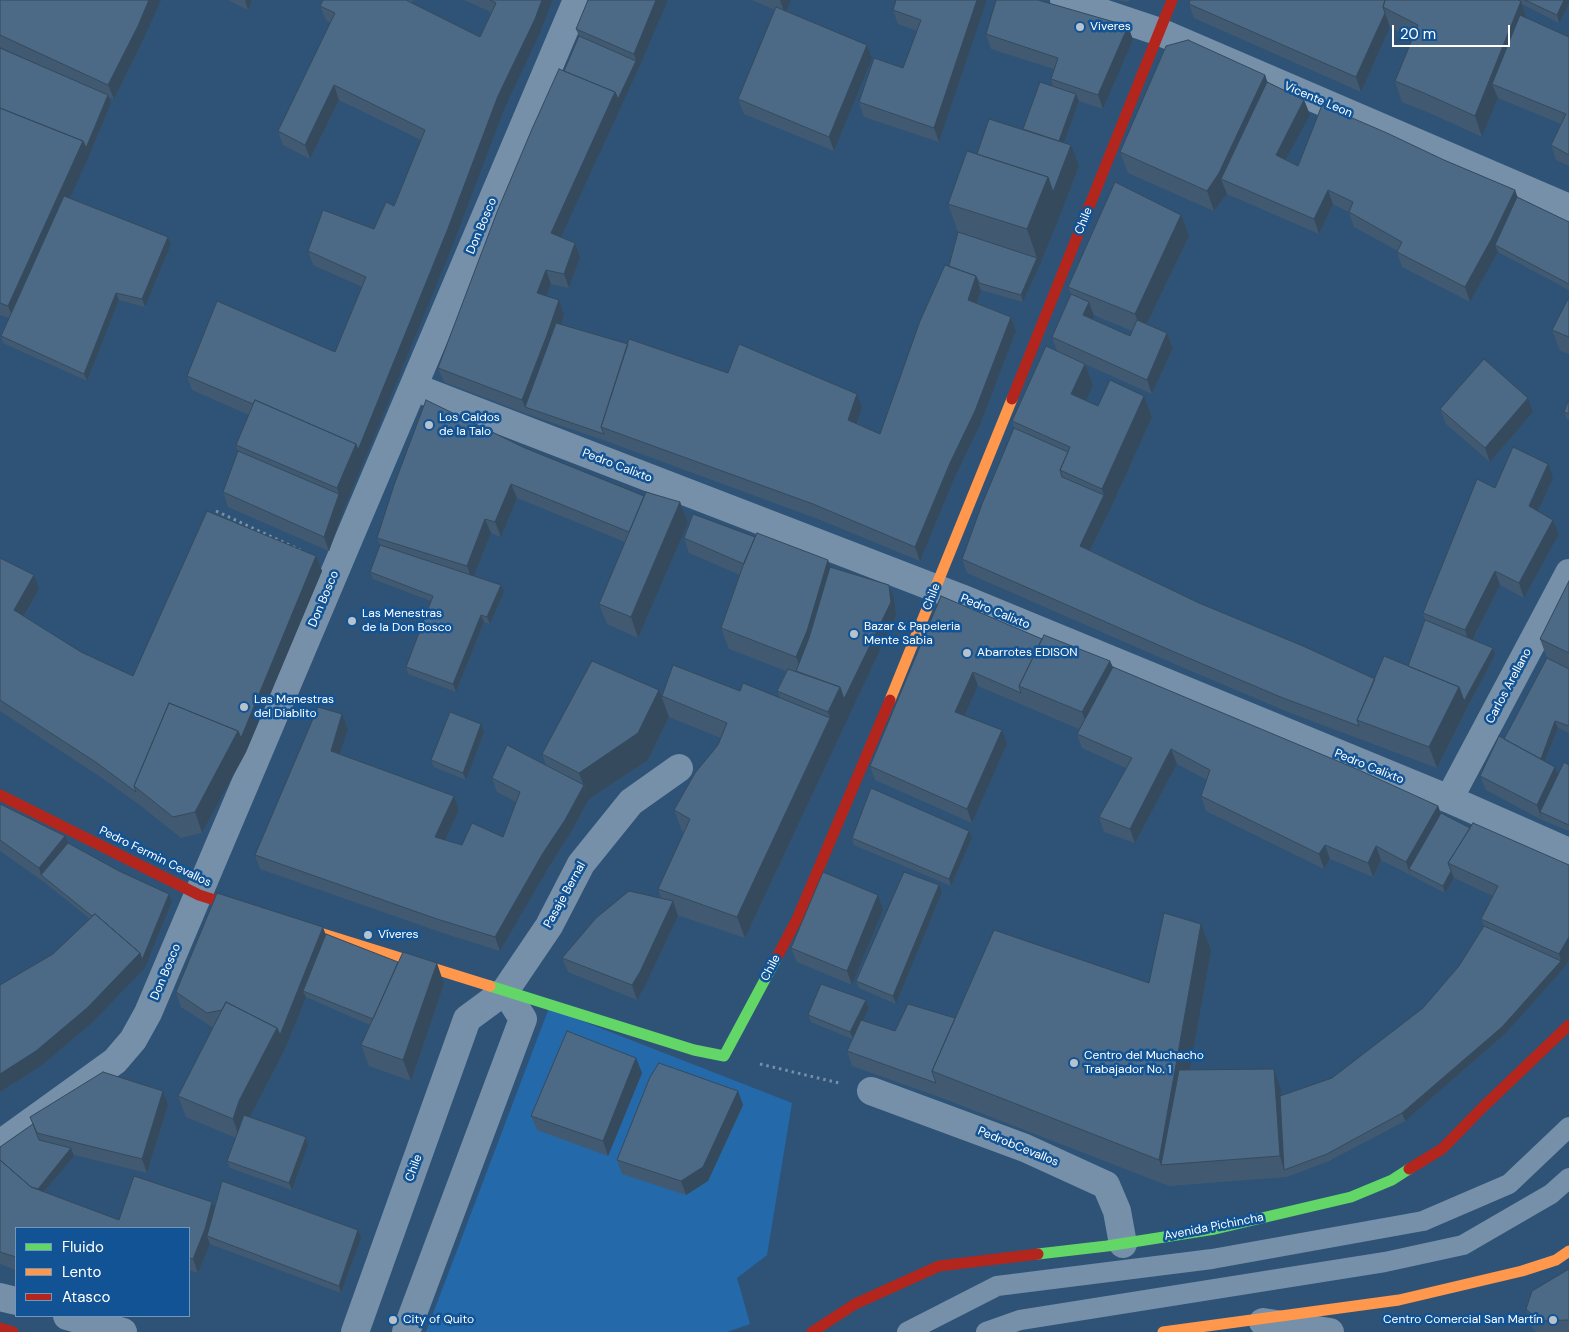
<!DOCTYPE html>
<meta charset="utf-8">
<style>
body{margin:0}
#map{position:relative;width:1569px;height:1332px;overflow:hidden;background:#2f5376;font-family:"DM Sans",sans-serif}
canvas{display:block}
.legend{position:absolute;left:15px;top:1227px;width:175px;height:90px;box-sizing:border-box;background:#115394;border:1px solid #7098bf;margin:0;padding:6px 9px;list-style:none;font-size:15px;color:#fff}
.legend li{display:flex;align-items:center;gap:10px;height:25px}
.legend b{width:25px;border:1px solid #7098bf}
.scale{position:absolute;left:1392px;top:25px;width:118px;height:22px;box-sizing:border-box;border:2px solid #fff;border-top:0;padding-left:6px;font-size:15px;line-height:18px;white-space:nowrap;color:#fff;-webkit-text-stroke:4px #115394;paint-order:stroke}
</style>
<div id="map">
<canvas width="1569" height="1332"></canvas>
<ul class="legend">
<li><b style="height:6px;background:#63d668"></b>Fluido</li>
<li><b style="height:6px;background:#ff974d"></b>Lento</li>
<li><b style="height:6px;background:#b3261e"></b>Atasco</li>
</ul>
<div class="scale">20 m</div>
</div>
<script>
const g = document.querySelector('canvas').getContext('2d');
g.lineJoin = 'round';
function fill(path, color) { g.fillStyle = color; g.fill(path, 'evenodd'); }
const shape = rows => new Path2D(rows.map(r => 'M' + r).join(''));
function trace(path, color, width, dash) { g.strokeStyle = color; g.lineWidth = width; g.lineCap = dash ? 'butt' : 'round'; g.setLineDash(dash || []); g.stroke(path); }
function label(font, color, halo, rows, align = 'center') {
  g.font = font + ' "DM Sans",sans-serif'; g.lineWidth = 5; g.setLineDash([]); g.textBaseline = 'middle'; g.strokeStyle = halo; g.fillStyle = color; for (const [text, x, y, turn = 0] of rows) {
    g.save(); g.translate(x, y); g.rotate((+turn || 0) * Math.PI / 180); g.textAlign = isNaN(turn) ? turn : align; if (halo) g.strokeText(text, 0, 0); g.fillText(text, 0, 0); g.restore();
  }
}
const green = shape([
 [549,1008,792,1103,767,1255,737,1278,750,1324,727,1332,426,1332]
]);
const path = shape([
 [216,511,302,551],
 [760,1064,839,1083]
]);
const lane = shape([
 [907,1332,997,1286,1212,1259,1423,1221,1509,1184,1569,1127],
 [986,1332,1020,1320,1385,1262,1463,1245,1551,1194,1569,1178]
]);
const street = shape([
 [1064,0,1160,32,1569,208],
 [414,387,961,598,1449,799,1569,852],
 [1449,799,1569,573],
 [871,1091,1025,1148,1106,1185,1117,1211,1123,1244],
 [0,1144,115,1061,133,1040,148,1013,577,0],
 [0,1297,16,1301],
 [67,1316,123,1332],
 [1263,1322,1330,1332],
 [355,1332,467,1019,505,991,549,926,581,864,631,802,679,768],
 [406,1332,523,1019,505,991]
]);
const fast = shape([
 [490,986,694,1050,724,1056,776,959],
 [1038,1254,1107,1246,1215,1229,1351,1197,1392,1180,1409,1169]
]);
const slow = shape([
 [890,700,1012,399],
 [307,929,490,986],
 [1163,1332,1399,1300,1522,1271,1556,1260,1569,1251]
]);
const jam = shape([
 [1012,399,1172,0],
 [0,795,199,895,249,911],
 [776,959,798,917,890,700],
 [1409,1169,1442,1149,1482,1108,1569,1025],
 [0,1328,13,1332],
 [812,1332,855,1304,939,1266,1038,1254]
]);
const wall = shape([
 [0,0,143,40,114,99,108,97,111,103,89,156,69,198,168,237,171,244,145,307,119,300,87,381,3,343,1,336,9,318,0,315,0,48,46,68,0,47],
 [228,0,252,0,248,10],
 [323,0,413,0,412,3,480,37,491,12,464,0,553,0,540,33,504,110,453,245,363,464,344,509,329,551,228,507,223,492,238,451,236,445,249,415,192,390,187,376,335,352,362,287,313,265,308,251,374,229,394,206,421,140,339,100,310,159,283,145,278,131,330,23,326,20,320,6],
 [588,0,668,0,639,68,561,237,575,243,580,257,569,288,551,284,546,296,564,315,561,325,728,373,862,408,857,424,880,434,949,266,958,232,948,204,977,154,1023,129,1053,86,1051,79,1054,69,991,49,986,34,1128,26,1133,40,1103,109,1079,101,1064,142,1079,166,1061,213,1040,265,1023,302,981,290,977,303,1011,317,1016,331,980,425,955,477,920,561,818,519,606,441,527,414,444,382,438,368,579,36,576,29],
 [752,0,791,0,786,11,872,59,834,151,744,114,738,99,775,10],
 [987,0,939,142,864,117,859,102,903,68,917,31,898,24,893,10],
 [1116,0,1131,0,1127,2],
 [1190,0,1569,0,1559,23,1522,4,1527,18,1569,37,1569,166,1556,160,1551,145,1561,124,1498,98,1482,137,1432,114,1402,102,1395,81,1412,39,1390,27,1361,92,1194,18,1189,4],
 [1265,75,1267,82,1304,100,1310,115,1286,160,1298,166,1444,160,1515,190,1517,197,1569,222,1569,290,1498,252,1470,302,1402,267,1397,252,1398,251,1354,227,1349,212,1333,204,1319,234,1227,194,1214,211,1128,173,1120,152],
 [1189,236,1147,324,1167,333,1173,348,1152,394,1085,364,1093,385,1085,400,1098,406,1144,396,1152,417,1110,510,1090,550,1199,603,1375,679,1408,666,1425,620,1423,613,1495,488,1553,478,1538,511,1553,520,1559,534,1524,598,1500,585,1473,640,1495,655,1467,708,1437,768,1288,712,1177,665,967,573,962,559,1014,428,1012,421,1057,351,1052,337,1071,294,1068,287],
 [1094,315,1132,331,1130,336,1092,320],
 [1569,297,1569,354,1560,351,1552,330],
 [1528,398,1533,412,1490,462,1446,424,1440,409],
 [1569,399,1569,420,1567,419,1564,412],
 [525,448,644,496,680,502,688,523,638,638,607,624,599,604,625,542,517,498,501,537,491,533,474,576,504,592,490,624,484,622,456,692,408,674,406,667,431,601,373,579,370,572,380,545,377,538],
 [684,538,830,567,894,599,896,616,745,938,677,915,678,916,645,986,637,1000,568,972,562,958,661,898,658,889,684,832,682,831,674,810,718,745,721,738,669,717,648,760,589,799,570,834,549,867,500,951,443,933,260,869,255,855,342,714,348,729,339,754,454,796,459,810,445,840,462,845,503,837,516,802,497,792,492,778,546,765,542,754,662,696,740,691,780,698,777,691,786,671,729,649,721,628,740,575,689,553],
 [316,556,322,571,246,752,202,833,181,838,141,806,102,778,0,711,0,558,39,589,24,617,81,652,133,676],
 [1569,581,1569,733,1558,728,1545,762,1558,775,1569,765,1569,831,1542,820,1486,790,1480,776,1504,739,1547,658,1540,639],
 [941,596,1042,639,1110,661,1113,667,1438,806,1441,813,1470,828,1569,865,1569,960,1564,968,1505,1034,1405,1121,1329,1161,1287,1177,1169,1186,942,1098,852,1066,847,1051,852,1039,811,1022,808,1015,866,1000,869,1008,862,1020,895,1031,955,1018,1149,983,1211,951,1190,1069,1281,1090,1282,1096,1332,1078,1423,1008,1459,966,1484,926,1481,919,1493,896,1454,878,1445,893,1381,860,1373,877,1330,859,1324,869,1206,811,1201,796,1207,780,1177,764,1135,843,1104,832,1099,817,1126,768,1082,748,1077,734,1079,729,978,686,965,716,1007,744,972,823,875,780,870,766],
 [481,724,484,732,466,780,434,767,431,760],
 [0,804,68,843,119,871,169,894,172,901,145,968,93,1022,41,1066,0,1092,0,985,53,954,90,919,44,882,0,851],
 [852,838,972,838,951,886,854,845],
 [942,892,896,1004,859,988,856,981],
 [883,910,852,985,797,962,791,948],
 [326,934,444,984,411,1081,369,1066,361,1045,370,1025,306,997,285,1049,249,1117,306,1137,308,1145,292,1190,230,1168,227,1161,236,1138,186,1117,178,1096,214,1027,212,1027,181,1007,176,992],
 [636,1058,642,1073,608,1156,537,1130,531,1116],
 [738,1091,743,1105,708,1181,686,1195,622,1174,617,1160],
 [168,1105,147,1173,74,1155,44,1192,119,1220,212,1202,215,1209,361,1238,341,1293,210,1244,198,1273,189,1270,189,1228,16,1228,16,1270,0,1264,0,1147,33,1124],
 [1569,1269,1569,1332,1536,1332,1533,1329,1526,1309]
]);
const shadedWall = shape([
 [149,0,161,0,143,40,114,99,108,85],
 [245,0,252,0,248,10],
 [542,0,553,0,540,33,504,110,453,245,363,464,344,509,329,551,324,537,339,494,337,488,356,444,498,96],
 [656,0,668,0,639,68,556,248,551,233,615,92,636,61,634,54],
 [780,0,791,0,785,14],
 [977,0,987,0,939,142,934,128],
 [1564,0,1569,0,1569,3,1559,23,1557,15],
 [1521,1,1528,22,1492,84,1498,98,1482,137,1475,116],
 [1385,13,1390,27,1361,92,1356,77],
 [1128,26,1133,40,1103,109,1098,95],
 [867,45,872,59,834,151,829,137],
 [1265,75,1272,96,1221,179,1227,194,1214,211,1207,191],
 [334,85,339,100,310,159,305,145],
 [1076,94,1079,101,1058,159,1055,151],
 [108,95,111,103,89,156,14,320,8,306,83,141],
 [1304,100,1310,115,1281,169,1276,155],
 [1071,145,1079,166,1061,213,1040,265,1023,302,1021,295,1037,258,1027,229,1048,177],
 [1328,190,1333,204,1319,234,1314,219],
 [1515,190,1520,204,1495,245,1498,252,1470,302,1465,287],
 [1181,215,1189,236,1142,334,1135,314],
 [168,237,171,244,145,307,142,299],
 [575,243,580,257,569,288,564,274],
 [546,270,551,284,542,307,537,293],
 [976,276,981,291,973,314,968,300],
 [116,293,119,300,87,381,84,374],
 [559,300,564,315,553,350,525,407,522,400],
 [1089,302,1094,316,1088,329,1083,315],
 [1011,317,1016,331,980,425,955,477,920,561,915,547],
 [1167,333,1173,348,1152,394,1147,380],
 [1085,364,1093,385,1079,415,1071,394],
 [857,394,862,408,853,435,848,420],
 [1144,396,1152,417,1110,510,1085,560,1080,546,1104,495,1102,489],
 [1528,398,1533,412,1490,462,1485,448],
 [1548,464,1553,478,1534,520,1529,506],
 [511,484,517,498,501,537,495,522],
 [680,502,688,523,638,638,631,617],
 [485,519,491,533,472,581,467,566],
 [1553,520,1559,534,1524,598,1519,583],
 [316,556,322,571,246,752,202,833,195,812],
 [828,560,835,581,804,678,796,657],
 [1495,571,1500,585,1470,645,1465,630],
 [34,575,39,589,19,625,14,610],
 [501,585,504,592,490,624,487,617],
 [889,585,894,599,896,616,745,938,737,917,830,718,828,712],
 [481,615,484,622,456,692,453,684],
 [1493,648,1495,655,1467,708,1437,768,1429,747,1459,687],
 [1110,661,1118,682,1090,733,1082,712],
 [973,672,978,686,960,726,955,712],
 [659,690,669,717,648,760,589,799,579,773],
 [342,714,348,729,336,765,331,751],
 [1555,721,1558,728,1541,771,1539,764],
 [481,724,484,732,466,780,463,773],
 [1002,730,1007,744,972,823,967,809],
 [1171,749,1177,764,1135,843,1130,829],
 [1555,767,1560,781,1540,812,1542,820,1537,805],
 [584,785,589,799,570,834,549,867,500,951,495,937,543,853],
 [454,796,459,810,440,851,435,837],
 [1438,806,1443,821,1409,869,1411,876,1406,862],
 [969,831,972,838,951,886,949,879],
 [65,836,71,850,41,875,39,868],
 [1325,845,1330,859,1324,869,1319,854],
 [1376,846,1381,860,1373,877,1368,863],
 [1451,871,1454,878,1445,893,1443,886],
 [939,885,942,892,896,1004,893,996],
 [169,894,172,901,145,968,142,960],
 [878,895,883,910,852,985,847,971],
 [673,901,678,916,645,986,637,1000,632,985],
 [1201,924,1211,951,1173,1164,1161,1165,1159,1160],
 [323,927,328,941,303,991,306,997,285,1049,247,1122,240,1139,233,1119,239,1101],
 [1569,937,1569,960,1564,968,1505,1034,1405,1121,1402,1113,1561,961,1559,954],
 [140,953,145,968,93,1022,41,1066,0,1092,0,1074],
 [437,963,444,984,411,1081,403,1060],
 [866,1000,869,1008,853,1039,850,1032],
 [636,1058,642,1073,608,1156,603,1141],
 [1274,1069,1281,1090,1287,1169,1284,1170,1280,1156],
 [163,1091,168,1105,147,1173,142,1159],
 [738,1091,743,1105,708,1181,686,1195,681,1181],
 [306,1137,308,1145,292,1190,289,1183],
 [71,1148,74,1156,36,1201,34,1194],
 [212,1202,218,1216,207,1236,210,1244,198,1273,193,1259],
 [358,1230,361,1238,341,1293,339,1286]
]);
const building = shape([
 [0,0,149,0,138,26,108,85,0,35,0,0],
 [323,0,406,0,480,37,496,3,490,0,542,0,535,19,498,96,447,231,358,450,356,444,255,400,253,404,187,376,217,301,335,352,366,277,308,251,323,210,374,229,386,202,394,206,425,130,334,85,305,145,278,131,335,13,320,6,323,0],
 [588,0,656,0,634,54,576,29,588,0],
 [896,0,977,0,934,128,859,102,874,58,903,68,921,20,893,10,896,0],
 [996,0,1038,0,1128,26,1098,95,1051,79,1058,58,986,34,996,0],
 [1190,0,1385,0,1383,7,1385,13,1356,77,1189,4,1190,0],
 [1385,0,1518,0,1521,1,1475,116,1424,93,1395,81,1418,25,1383,7,1385,0],
 [1525,0,1564,0,1557,15,1525,0],
 [776,7,867,45,829,137,738,99,776,7],
 [1520,15,1569,37,1569,155,1551,145,1566,114,1492,84,1520,15],
 [579,36,636,61,618,99,615,92,564,71,579,36],
 [1188,40,1265,75,1219,173,1207,191,1120,152,1166,46,1188,40],
 [0,48,108,95,86,148,83,141,0,108,0,48],
 [559,69,615,92,551,233,575,243,564,274,546,270,537,293,559,300,547,335,522,400,438,368,497,212,532,129,559,69],
 [1040,82,1076,94,1059,141,1023,129,1040,82],
 [1267,82,1304,100,1276,155,1298,166,1322,105,1387,133,1444,160,1515,190,1492,238,1465,287,1397,252,1402,242,1349,212,1353,202,1328,190,1314,219,1221,179,1267,82],
 [0,108,83,141,8,306,0,303,0,108],
 [989,119,1071,145,1053,192,1048,177,977,154,989,119],
 [967,151,1048,177,1027,229,948,204,967,151],
 [1115,182,1181,215,1135,314,1068,287,1115,182],
 [64,196,168,237,142,299,116,293,84,374,1,336,64,196],
 [1517,197,1569,222,1569,284,1495,245,1517,197],
 [958,232,1037,258,1021,295,979,283,976,276,949,266,958,232],
 [945,265,976,276,968,300,1011,317,975,411,950,463,915,547,813,504,601,427,629,339,728,373,739,344,857,394,848,420,880,434,920,321,945,265],
 [1071,294,1089,302,1083,315,1130,336,1137,320,1167,333,1147,380,1052,337,1071,294],
 [1569,297,1569,337,1552,330,1569,297],
 [556,323,628,344,601,427,604,434,525,407,556,323],
 [1046,346,1085,364,1071,394,1098,406,1110,380,1144,396,1102,489,1060,470,1070,447,1012,421,1046,346],
 [1484,359,1528,398,1485,448,1440,409,1484,359],
 [1569,399,1569,414,1564,412,1569,399],
 [255,400,356,444,337,488,236,445,255,400],
 [426,400,525,448,644,496,629,532,511,484,495,522,485,519,467,566,377,538,394,485,426,400],
 [1014,428,1068,452,1060,470,1062,477,1104,495,1080,546,1199,603,1303,646,1375,679,1357,720,1359,726,1283,698,1172,651,962,559,982,504,1014,428],
 [1513,447,1548,464,1529,506,1553,520,1519,583,1495,571,1465,630,1423,613,1477,479,1495,488,1513,447],
 [238,451,339,494,324,537,223,492,238,451],
 [646,492,680,502,631,617,599,604,646,492],
 [207,511,316,556,241,738,238,731,169,703,134,786,136,792,97,763,0,700,0,558,34,575,14,610,81,652,133,676,207,511],
 [693,514,755,537,744,564,684,538,693,514],
 [757,533,828,560,807,631,796,657,721,628,745,560,757,533],
 [380,545,501,585,487,617,481,615,453,684,406,667,433,596,370,572,380,545],
 [830,567,889,585,891,602,844,699,840,687,796,671,809,638,830,567],
 [1569,581,1569,653,1540,639,1569,581],
 [941,596,1042,639,1019,686,1021,693,973,672,955,712,1002,730,967,809,870,766,941,596],
 [1425,620,1493,648,1464,701,1459,687,1408,666,1425,620],
 [1044,635,1110,661,1082,712,1019,686,1044,635],
 [1384,656,1459,687,1429,747,1357,720,1384,656],
 [1547,658,1569,669,1569,726,1555,721,1541,759,1504,739,1547,658],
 [592,661,659,690,638,733,579,773,542,754,592,661],
 [673,665,740,691,743,683,830,718,737,917,658,889,690,819,674,810,695,773,718,745,727,723,662,696,673,665],
 [1113,667,1359,770,1438,806,1406,862,1376,846,1368,863,1325,845,1319,854,1201,796,1210,770,1171,749,1130,829,1099,817,1132,758,1077,734,1113,667],
 [788,669,840,687,828,712,777,691,788,669],
 [169,703,238,731,195,812,173,817,134,786,169,703],
 [318,707,342,714,331,751,454,796,435,837,462,845,472,823,503,837,520,792,492,778,507,745,584,785,565,820,543,853,495,937,437,919,255,855,318,707],
 [450,712,481,724,463,773,431,760,450,712],
 [1499,736,1555,767,1537,805,1480,776,1499,736],
 [1564,762,1569,765,1569,825,1540,812,1564,762],
 [871,788,969,831,949,879,852,838,871,788],
 [0,804,65,836,39,868,0,840,0,804],
 [1441,813,1470,828,1448,863,1451,871,1443,886,1409,869,1441,813],
 [1473,823,1569,865,1569,937,1559,954,1481,919,1498,886,1448,863,1473,823],
 [68,843,119,871,169,894,142,960,140,953,95,914,92,916,41,875,68,843],
 [823,872,878,895,847,971,791,948,823,872],
 [904,872,939,885,893,996,856,981,904,872],
 [629,891,673,901,640,972,632,985,562,958,596,918,629,891],
 [217,893,323,927,280,1035,277,1028,226,1002,222,1010,207,1013,176,992,217,893],
 [1164,913,1201,924,1159,1160,932,1071,994,930,1149,983,1164,913],
 [95,914,140,953,87,1008,36,1051,0,1074,0,985,53,954,95,914],
 [1484,926,1561,961,1502,1027,1402,1113,1327,1154,1284,1170,1280,1096,1332,1078,1423,1008,1459,966,1484,926],
 [326,934,398,962,373,1019,303,991,326,934],
 [403,952,437,963,403,1060,361,1045,403,952],
 [821,984,866,1000,850,1032,808,1015,821,984],
 [226,1002,277,1028,239,1101,233,1119,178,1096,226,1002],
 [908,1004,955,1018,932,1071,936,1083,847,1051,861,1020,895,1031,908,1004],
 [567,1031,636,1058,603,1141,531,1116,567,1031],
 [659,1063,738,1091,703,1167,681,1181,617,1160,650,1077,659,1063],
 [1274,1069,1280,1156,1161,1165,1179,1070,1274,1069],
 [103,1072,163,1091,142,1159,37,1133,30,1117,103,1072],
 [244,1115,306,1137,289,1183,227,1161,244,1115],
 [33,1124,39,1140,71,1148,38,1189,31,1187,0,1160,0,1147,33,1124],
 [0,1160,31,1187,119,1220,134,1176,212,1202,205,1229,193,1259,189,1258,189,1228,16,1228,16,1257,0,1252,0,1160],
 [222,1181,358,1230,339,1286,207,1236,222,1181],
 [1569,1269,1569,1320,1539,1321,1526,1309,1532,1291,1569,1269]
]);
const markers = [
 [1080,27,5,"#b6c3cf"],
 [429,425,5,"#b6c3cf"],
 [352,621,5,"#b6c3cf"],
 [854,634,5,"#b6c3cf"],
 [967,653,5,"#b6c3cf"],
 [244,707,5,"#b6c3cf"],
 [368,935,5,"#b6c3cf"],
 [1074,1063,5,"#b6c3cf"],
 [393,1320,5,"#b6c3cf"],
 [1553,1320,5,"#b6c3cf"]
];
const poiNames = [
 ["Viveres",1090,27],
 ["Los Caldos",439,418],
 ["de la Talo",439,432],
 ["Las Menestras",362,614],
 ["de la Don Bosco",362,628],
 ["Bazar & Papeleria",864,627],
 ["Mente Sabia",864,641],
 ["Abarrotes EDISON",977,653],
 ["Las Menestras",254,700],
 ["del Diablito",254,714],
 ["Víveres",378,935],
 ["Centro del Muchacho",1084,1056],
 ["Trabajador No. 1",1084,1070],
 ["City of Quito",403,1320],
 ["Centro Comercial San Martín",1543,1320,"right"]
];
const streetNames = [
 ["Vicente Leon",1318,100,23],
 ["Chile",1084,221,-68],
 ["Don Bosco",482,226,-67],
 ["Pedro Calixto",617,466,21],
 ["Chile",932,597,-68],
 ["Don Bosco",324,599,-67],
 ["Pedro Calixto",995,612,22],
 ["Carlos Arellano",1509,686,-62],
 ["Pedro Calixto",1369,767,22],
 ["Pedro Fermin Cevallos",155,857,26],
 ["Pasaje Bernal",565,895,-61],
 ["Chile",771,968,-62],
 ["Don Bosco",166,972,-67],
 ["PedrobCevallos",1018,1147,22],
 ["Chile",414,1168,-70],
 ["Avenida Pichincha",1214,1227,-11]
];
fill(green, '#246aab');
trace(path, '#7790a9', 3, [2.5, 4]);
trace(lane, '#7790a9', 20);
trace(street, '#7790a9', 28);
trace(fast, '#63d668', 11);
trace(slow, '#ff974d', 11);
trace(jam, '#b3261e', 11);
fill(wall, '#415a72');
fill(shadedWall, '#354a5d');
fill(building, '#4c6985');
trace(building, '#354a5d', 1);
for (const [x, y, r, color] of markers) { const dot = new Path2D(); dot.arc(x, y, r, 0, 2 * Math.PI); g.fillStyle = color; g.fill(dot); trace(dot, '#115394', 2); }
label('12px', '#fff', '#115394', poiNames, 'left');
label('12px', '#fff', '#115394', streetNames);
</script>
